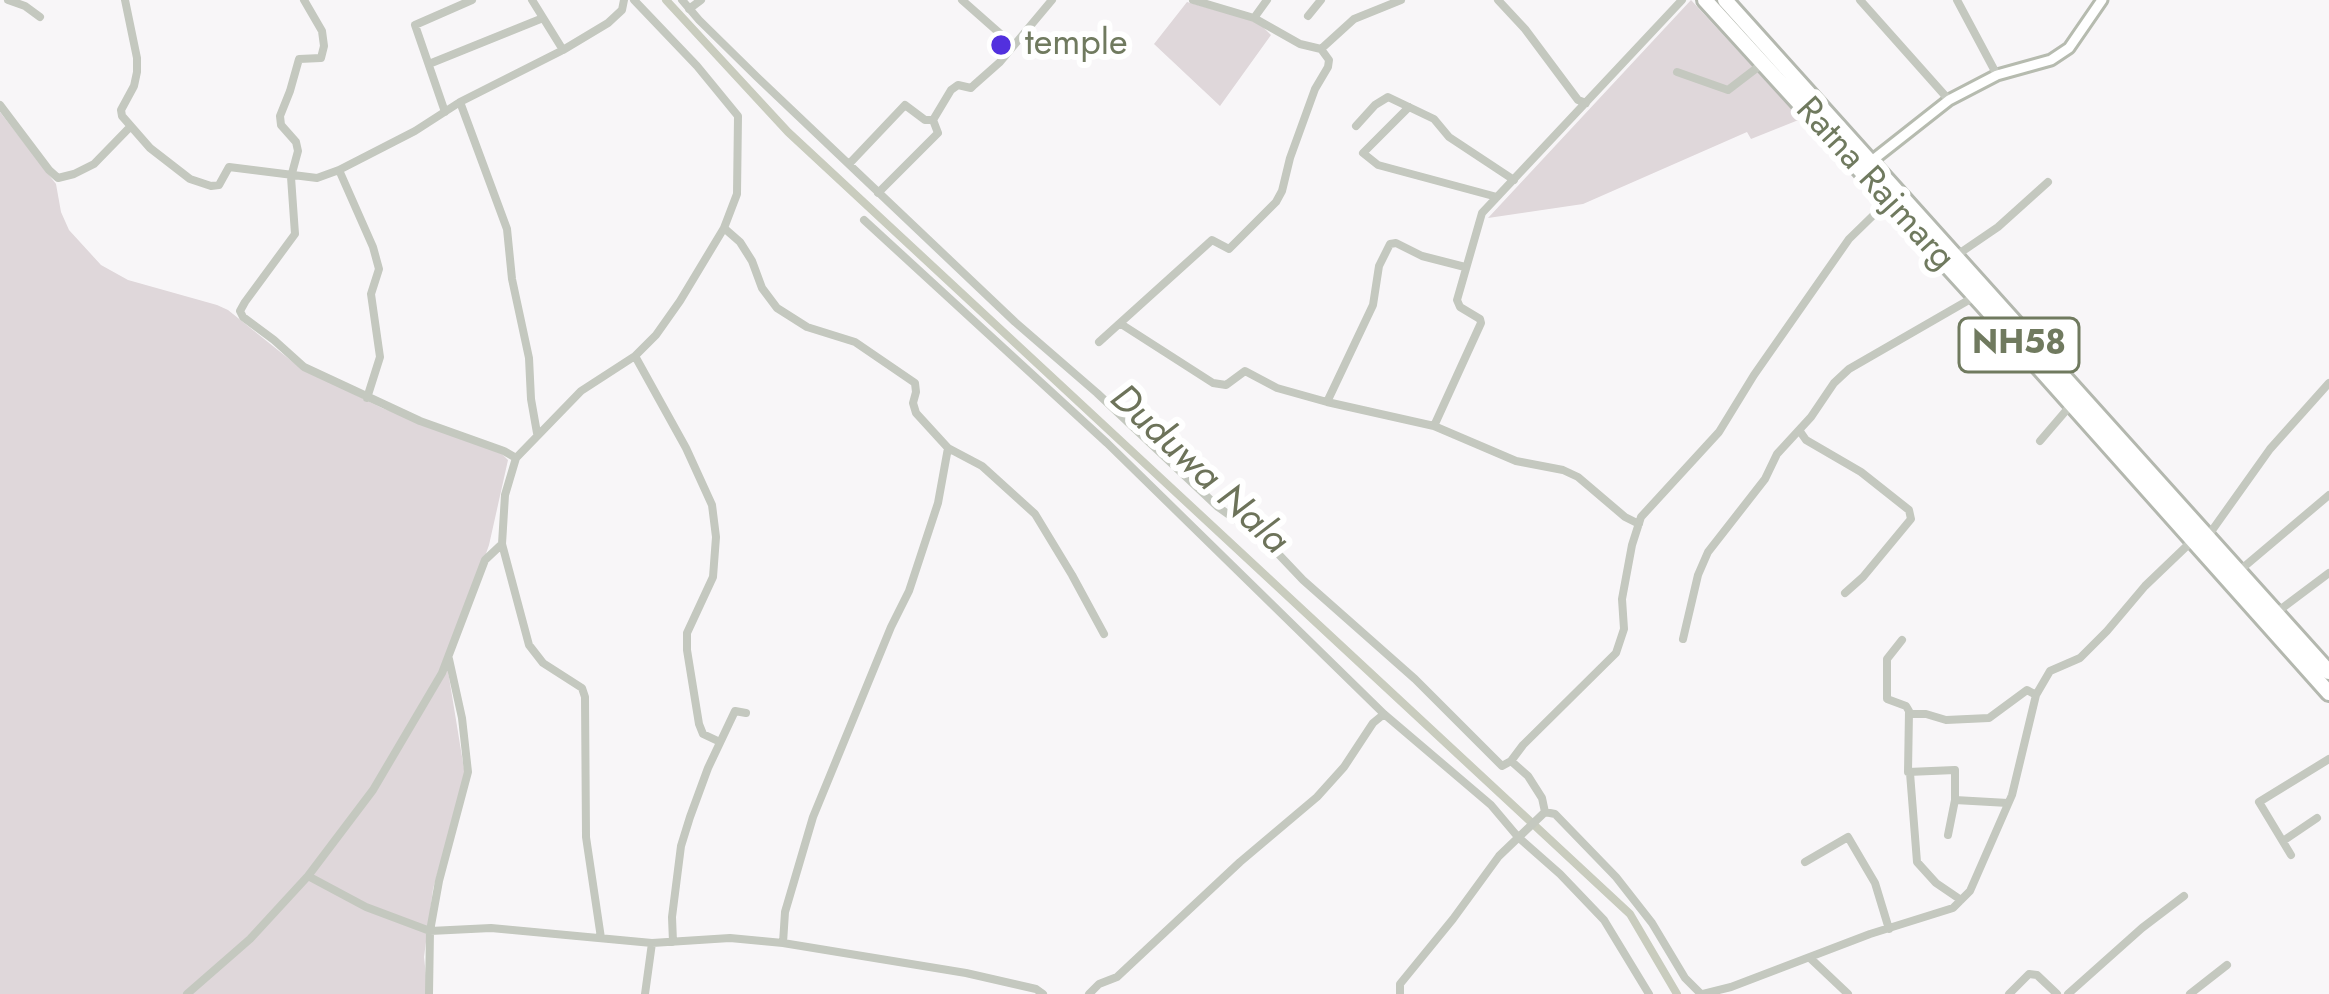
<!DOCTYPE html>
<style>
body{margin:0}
canvas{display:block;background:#f8f6f8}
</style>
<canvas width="2329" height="994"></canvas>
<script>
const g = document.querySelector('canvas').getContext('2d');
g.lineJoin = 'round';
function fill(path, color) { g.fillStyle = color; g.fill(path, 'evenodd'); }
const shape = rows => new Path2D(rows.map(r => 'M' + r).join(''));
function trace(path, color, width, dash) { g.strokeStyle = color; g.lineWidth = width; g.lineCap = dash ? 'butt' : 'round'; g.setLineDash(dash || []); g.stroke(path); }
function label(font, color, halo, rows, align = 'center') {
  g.font = font + ' Jost,sans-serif'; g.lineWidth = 12; g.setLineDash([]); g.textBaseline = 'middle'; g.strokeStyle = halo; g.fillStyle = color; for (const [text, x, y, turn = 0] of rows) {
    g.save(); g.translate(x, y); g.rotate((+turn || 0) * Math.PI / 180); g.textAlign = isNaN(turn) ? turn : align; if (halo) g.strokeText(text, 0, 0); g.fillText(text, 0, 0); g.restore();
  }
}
const green = shape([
 [1691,0,1801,119,1751,139,1747,132,1583,204,1488,218],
 [1187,2,1258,22,1271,35,1220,106,1154,44],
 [0,112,56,184,61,212,69,230,101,265,128,280,217,305,228,310,299,367,382,408,501,453,508,460,489,545,447,665,465,775,433,889,424,957,428,994,0,994]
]);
const canal = shape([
 [666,0,788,132,1630,914,1677,994]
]);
const street = shape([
 [8,0,25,6,40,17],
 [125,0,137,58,137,72,134,86,121,110,122,116,150,148,190,179,211,186,219,185,229,167,317,178,339,170,415,131,460,102,563,50,608,23,622,10,624,0],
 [304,0,322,31,324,46,321,58,299,59,290,91,280,116,281,125,296,142,298,151,291,177,295,234,245,302,240,311,243,317,274,340,304,367,420,421,504,451,516,458],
 [532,0,563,50],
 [682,0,699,20,757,77,1015,322,1097,393,1218,507,1266,541,1303,580,1415,679,1502,766,1511,761,1528,776,1542,798,1545,812,1555,814,1616,877,1652,923,1685,978,1701,994],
 [962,0,1013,45],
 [1193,0,1254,18,1300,44,1321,49,1354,19,1401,0],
 [1498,0,1525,29,1578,100,1586,103],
 [1860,0,1949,100],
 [1957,0,1997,75],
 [689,9,701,0],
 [1308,16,1321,0],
 [1254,18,1267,0],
 [429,64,543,18],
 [1677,72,1728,90,1762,64],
 [460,102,507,229,512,279,529,358,531,399,537,433],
 [0,105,49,170,58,178,74,174,94,164,130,127],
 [1409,107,1363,153,1378,165,1497,197],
 [445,112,415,25,472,0],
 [1356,126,1375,105,1388,97,1434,119,1449,137,1514,180],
 [849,164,905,105,925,120,933,120,951,90,958,85,971,88,974,85,1000,62,1052,0],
 [339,170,373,247,379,269,371,294,380,357,367,398],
 [878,193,938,133,933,120],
 [864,220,1107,443,1384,714,1491,805,1518,837,1560,874,1604,920,1649,994],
 [724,228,740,242,752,261,762,288,777,308,807,327,855,342,915,383,916,392,913,403,916,413,948,448,982,466,1035,514,1072,575,1104,634],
 [1957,255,1998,227,2048,182],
 [1465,267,1422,256,1396,243,1390,244,1379,266,1373,305,1327,402,1434,426,1516,461,1563,470,1578,477,1625,517,1639,524],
 [1121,324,1213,383,1226,385,1245,371,1277,388,1327,402],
 [1099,342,1212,240,1229,249,1276,202,1282,191,1290,158,1315,89,1328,67,1329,60,1321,49],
 [635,356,686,448,712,505,716,537,713,577,687,633,687,650,699,724,703,734,720,742],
 [1434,426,1481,323,1480,319,1460,307,1457,300,1482,213,1682,0],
 [1799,430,1806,440,1861,472,1909,510,1911,519,1863,577,1845,593],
 [2040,441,2070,406],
 [2208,536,2270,449,2329,383],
 [2239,571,2329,495],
 [2277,612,2329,573],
 [1683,639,1698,575,1708,552,1765,479,1777,454,1811,417,1834,383,1849,369,1974,297],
 [1902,640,1887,659,1887,699,1906,706,1909,711,1908,772,1955,770,1955,800,2008,803],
 [1909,714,1926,714,1946,720,1989,718,2027,690,2036,695],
 [1511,761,1523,745,1616,653,1624,629,1622,599,1632,545,1641,517,1719,432,1754,375,1849,239,1889,200],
 [1910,773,1917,862,1936,883,1961,900],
 [1948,835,1955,800],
 [2283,841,2317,818],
 [2291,855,2259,802,2329,759],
 [1805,862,1848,837,1875,883,1889,929],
 [308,876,366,907,430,931,491,928,652,943,730,938,783,943,966,973,1036,989,1043,994],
 [601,938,586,837,585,697,582,688,543,663,529,645,502,544,505,495,516,458,581,391,635,356,656,335,680,301,724,228,737,194,738,116,697,66,634,0],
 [673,942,672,917,681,846,690,817,708,768,735,711,746,713],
 [783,943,785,912,813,817,891,627,909,591,938,503,948,448],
 [1810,958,1848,994],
 [187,994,250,939,308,876,373,790,442,673,485,560,502,544],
 [429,994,430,931,439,881,468,772,462,718,449,659],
 [645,994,652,943],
 [1089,994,1099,984,1117,977,1240,862,1317,797,1344,767,1373,723,1384,714],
 [1400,994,1400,984,1453,919,1499,856,1545,812],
 [1703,994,1731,987,1870,934,1953,908,1970,891,2012,795,2036,695,2050,671,2080,658,2107,631,2145,586,2192,541],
 [2009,994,2029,974,2037,975,2057,994],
 [2068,994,2142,928,2184,896],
 [2190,994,2227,965]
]);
const secondary = shape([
 [1869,163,1949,100,1997,75,2051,60,2069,48,2102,0]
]);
const highway = shape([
 [1705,0,1983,305,2329,693],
 [1725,0,2329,672]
]);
const markers = [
 [1001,45,12,"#5230de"]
];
const shields = [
 [2019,345,120]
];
const shieldNames = [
 ["NH58",2019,345]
];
const poiNames = [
 ["temple",1025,45]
];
const streetNames = [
 ["Ratna Rajmarg",1874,185,48]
];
const waterNames = [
 ["Duduwa Nala",1198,471,43]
];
fill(green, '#dfd7da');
trace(canal, '#c9ccbe', 8);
trace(secondary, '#b6bbaf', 15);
trace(highway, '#b4b8af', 20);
trace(street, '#c4c8bf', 8);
trace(secondary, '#fff', 9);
trace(highway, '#fff', 14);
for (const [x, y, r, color] of markers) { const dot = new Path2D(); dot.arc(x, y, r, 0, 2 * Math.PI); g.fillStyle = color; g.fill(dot); trace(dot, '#fff', 4.5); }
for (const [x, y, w] of shields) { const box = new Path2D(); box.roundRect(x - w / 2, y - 27, w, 54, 9); g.fillStyle = '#fff'; g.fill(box); trace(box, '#707a5f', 3); }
label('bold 33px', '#707a5f', null, shieldNames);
label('36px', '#707a5f', '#fff', poiNames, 'left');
label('36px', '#707a5f', '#fff', streetNames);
label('italic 39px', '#6d735a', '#fff', waterNames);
</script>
